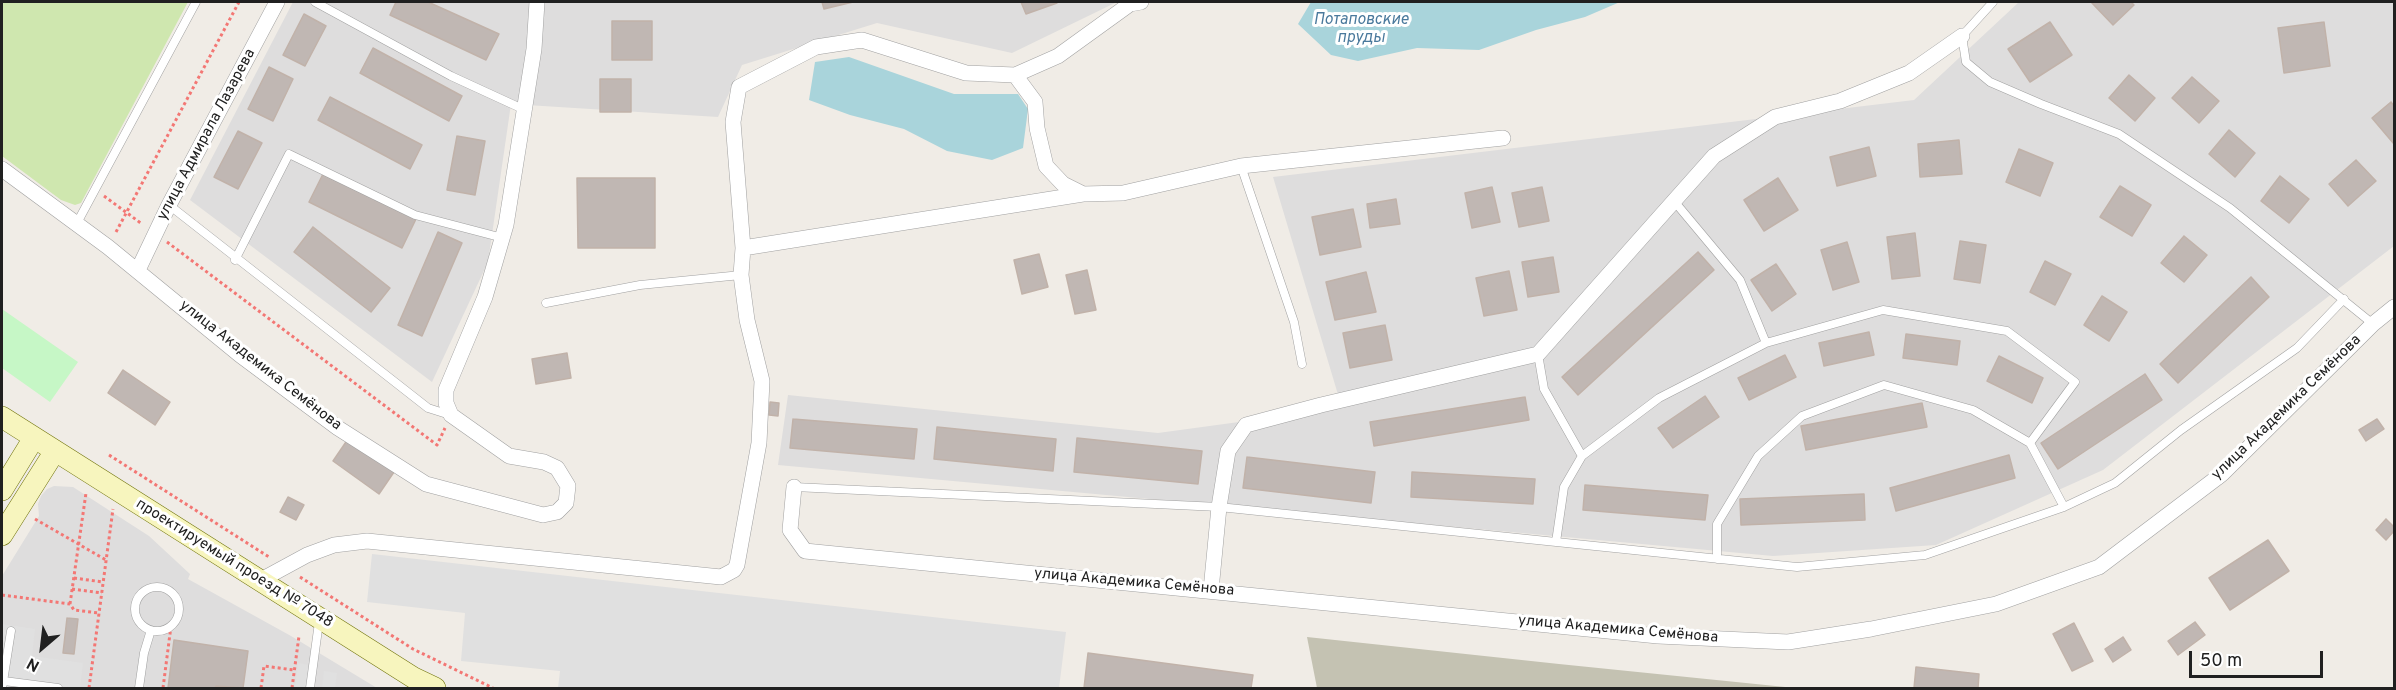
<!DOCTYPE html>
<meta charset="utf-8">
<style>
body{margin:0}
#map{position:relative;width:2396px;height:690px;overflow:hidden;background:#f0ece6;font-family:Overpass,sans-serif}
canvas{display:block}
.frame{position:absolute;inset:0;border:3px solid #202020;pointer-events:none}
.north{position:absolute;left:12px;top:618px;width:60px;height:60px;-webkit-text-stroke:4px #fff;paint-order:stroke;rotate:208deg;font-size:16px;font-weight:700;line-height:24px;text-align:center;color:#202020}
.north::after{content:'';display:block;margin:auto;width:21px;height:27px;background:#202020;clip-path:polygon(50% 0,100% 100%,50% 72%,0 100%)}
.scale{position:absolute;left:2189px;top:651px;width:134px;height:27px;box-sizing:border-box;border:3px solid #202020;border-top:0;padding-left:8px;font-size:18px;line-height:21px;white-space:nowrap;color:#202020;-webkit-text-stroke:4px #fff;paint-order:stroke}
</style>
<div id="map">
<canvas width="2396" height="690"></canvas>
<div class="frame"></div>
<div class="north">N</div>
<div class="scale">50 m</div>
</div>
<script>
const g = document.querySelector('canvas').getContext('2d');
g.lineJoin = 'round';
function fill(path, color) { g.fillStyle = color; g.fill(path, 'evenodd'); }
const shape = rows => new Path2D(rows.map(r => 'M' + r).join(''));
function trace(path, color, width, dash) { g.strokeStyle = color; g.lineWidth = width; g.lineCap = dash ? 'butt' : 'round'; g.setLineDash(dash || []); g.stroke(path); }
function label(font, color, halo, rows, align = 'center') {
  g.font = font + ' Overpass,sans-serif'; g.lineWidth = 6; g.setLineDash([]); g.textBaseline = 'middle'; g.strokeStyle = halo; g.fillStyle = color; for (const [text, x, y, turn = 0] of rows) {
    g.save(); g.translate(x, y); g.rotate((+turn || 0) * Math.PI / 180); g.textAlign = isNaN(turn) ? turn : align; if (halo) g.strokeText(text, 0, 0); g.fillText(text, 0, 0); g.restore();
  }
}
const residential = shape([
 [293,2,1117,2,1012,53,877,23,742,65,718,117,511,104,488,262,432,382,190,200],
 [2019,2,2394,2,2394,246,2103,470,1936,545,1773,556,778,465,788,395,1158,433,1342,408,1273,177,1914,100],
 [54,486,73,487,149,536,190,574,188,579,291,636,377,688,2,688,2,576,39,516,38,504,41,496,47,489]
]);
const construction = shape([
 [1307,637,1559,664,1795,688,1317,688]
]);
const grass = shape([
 [2,2,188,2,81,203,75,205,61,200,2,156]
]);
const park = shape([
 [2,309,78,362,50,402,2,368]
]);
const parking = shape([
 [372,554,1066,632,1059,688,558,688,560,671,461,661,465,613,367,602],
 [2,624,35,629,32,656,83,663,80,688,21,688,21,685,2,682],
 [298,663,309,665,306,688,295,688],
 [324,671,337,673,335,688,322,688]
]);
const water = shape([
 [1311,2,1620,2,1585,17,1536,30,1479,50,1417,48,1358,61,1331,55,1298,24],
 [849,57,954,94,1018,94,1028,109,1023,148,992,160,947,151,904,129,850,115,809,100,815,62]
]);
const building = shape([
 [396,2,428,2,499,34,486,60,390,15,396,2],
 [822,2,853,2,824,9,822,2],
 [1021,2,1056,2,1057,3,1026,14,1021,2],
 [2091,2,2131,2,2134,5,2113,25,2091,2],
 [304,14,326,26,305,66,283,55,304,14],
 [612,21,652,21,652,60,612,60,612,21],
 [2050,22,2072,55,2030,82,2008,49,2050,22],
 [2324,22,2330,66,2284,73,2278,28,2324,22],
 [373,48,462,96,449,121,360,73,373,48],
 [269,67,293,79,273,121,248,109,269,67],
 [2129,75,2155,98,2135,121,2109,98,2129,75],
 [2192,77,2219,101,2199,123,2172,98,2192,77],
 [600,79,631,79,631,112,600,112,600,79],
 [330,97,422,145,410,169,318,120,330,97],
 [2391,102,2394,106,2394,144,2372,118,2391,102],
 [2229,130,2255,153,2235,177,2209,154,2229,130],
 [238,131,262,143,238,189,214,177,238,131],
 [457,136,485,141,475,195,447,190,457,136],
 [1959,140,1962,174,1920,177,1918,144,1959,140],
 [1869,147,1876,176,1837,186,1830,157,1869,147],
 [2019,149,2053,163,2040,196,2006,182,2019,149],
 [2356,160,2376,181,2348,206,2329,184,2356,160],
 [323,174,416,219,402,248,309,202,323,174],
 [2280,176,2309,199,2289,223,2261,201,2280,176],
 [577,178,655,178,655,248,578,248,577,178],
 [1778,178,1798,210,1764,231,1744,200,1778,178],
 [2120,186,2151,205,2132,236,2100,217,2120,186],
 [1492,187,1500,222,1472,228,1465,193,1492,187],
 [1542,187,1549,221,1519,227,1512,193,1542,187],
 [1396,199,1400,224,1370,228,1367,204,1396,199],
 [1353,209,1361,247,1320,255,1312,217,1353,209],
 [313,227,390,288,371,312,294,252,313,227],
 [438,232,462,243,422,336,398,325,438,232],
 [1915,233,1920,276,1892,279,1887,237,1915,233],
 [2184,236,2207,255,2184,282,2161,263,2184,236],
 [1960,241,1986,245,1980,283,1954,279,1960,241],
 [1847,242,1859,282,1833,290,1821,250,1847,242],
 [1698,252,1714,270,1578,395,1562,377,1698,252],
 [1039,254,1048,287,1022,294,1014,260,1039,254],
 [1553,257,1559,292,1528,297,1522,262,1553,257],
 [2045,261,2071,274,2055,305,2030,292,2045,261],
 [1776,264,1796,294,1772,311,1751,280,1776,264],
 [1087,270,1096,310,1075,314,1066,275,1087,270],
 [1509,271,1517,310,1484,316,1476,278,1509,271],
 [1366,272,1376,312,1335,320,1326,282,1366,272],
 [2251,277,2269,297,2178,383,2160,364,2251,277],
 [2102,296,2127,312,2109,341,2084,325,2102,296],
 [1385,325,1392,360,1350,368,1343,333,1385,325],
 [1869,332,1874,355,1824,366,1819,343,1869,332],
 [1906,334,1960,341,1957,365,1903,358,1906,334],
 [567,353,571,378,536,384,532,359,567,353],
 [1785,355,1796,377,1749,400,1738,378,1785,355],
 [1999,356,2043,378,2032,403,1987,381,1999,356],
 [123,370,170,402,155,425,108,393,123,370],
 [2145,374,2162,400,2058,469,2041,443,2145,374],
 [1705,396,1719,417,1673,448,1658,428,1705,396],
 [1525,397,1529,420,1374,446,1370,422,1525,397],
 [770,402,779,403,778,416,769,415,770,402],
 [1922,403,1927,427,1806,450,1801,426,1922,403],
 [793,419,917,429,914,459,790,448,793,419],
 [2377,419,2384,429,2366,441,2359,430,2377,419],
 [937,427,1056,439,1053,471,934,459,937,427],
 [1077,438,1202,451,1198,484,1074,472,1077,438],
 [348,439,394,472,379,494,333,461,348,439],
 [2009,455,2015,478,1896,511,1890,488,2009,455],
 [1247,457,1375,472,1371,503,1243,488,1247,457],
 [1412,472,1535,479,1533,504,1411,497,1412,472],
 [1585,485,1708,495,1705,520,1583,510,1585,485],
 [1864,494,1865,520,1741,525,1740,499,1864,494],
 [288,497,304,505,296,520,280,512,288,497],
 [2386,519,2394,527,2394,531,2386,540,2376,530,2386,519],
 [2268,540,2289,571,2230,610,2209,578,2268,540],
 [67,618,78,619,74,654,63,653,67,618],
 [2195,622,2205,635,2178,655,2168,641,2195,622],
 [2074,623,2093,661,2072,671,2053,634,2074,623],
 [2123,637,2131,650,2113,662,2105,649,2123,637],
 [174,640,248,651,243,688,216,686,215,688,168,688,174,640],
 [1088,653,1253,675,1251,688,1084,688,1088,653],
 [1916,667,1979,674,1978,688,1914,688,1916,667]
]);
const path = shape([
 [104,196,142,224],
 [116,232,239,2],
 [167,242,437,445,445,428],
 [109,455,269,557],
 [35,519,106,560],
 [300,577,413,649,493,688],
 [74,578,103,582],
 [72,589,102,593],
 [2,595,70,604,74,610,99,613],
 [70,604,86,493],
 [89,688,113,509],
 [163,688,171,626],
 [261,688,264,666,294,670],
 [292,688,299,636]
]);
const lane = shape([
 [315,2,451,76,525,110],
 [1993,2,1962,36,1966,62,1990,82,2041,104,2119,134,2230,208,2373,324],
 [1241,166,1294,322,1302,364],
 [1674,201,1740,280,1766,343],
 [169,205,428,408,450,415],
 [77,223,196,2],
 [235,260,289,154,415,215,503,238],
 [546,303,640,285,741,275],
 [1538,354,1544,389,1582,456],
 [794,487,1219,507,1797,567,1925,555,2064,507,2115,483,2181,430,2297,348,2344,299],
 [1556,542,1564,487,1582,456,1659,398,1766,343,1883,310,2007,331,2075,382,2030,443],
 [1717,559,1717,524,1758,456,1802,416,1884,385,1973,410,2030,443,2064,507],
 '135 609a22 22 0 1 1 44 0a22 22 0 1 1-44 0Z',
 [4,681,58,688],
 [2,688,11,631],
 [139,688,144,653,151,630],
 [310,688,319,622]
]);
const street = shape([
 [1015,75,1058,56,1130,4,1141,2],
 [2,169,108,247,240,355,338,428,426,484,543,515,557,512,566,503,568,486,557,468,544,462,509,456,451,415,446,403,446,390,485,297,506,225,534,49,537,2],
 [743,248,1083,194],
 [138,270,169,205,277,2],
 [794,487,790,530,805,551,1658,636,1788,642,1871,629,1996,604,2099,567,2222,474,2373,324,2394,307],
 [261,580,307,555,334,545,367,541,721,577,734,570,737,565,759,443,762,381,747,320,741,275,743,248,733,122,739,87,816,47,862,40,966,73,1015,75,1035,102,1037,128,1046,166,1063,184,1083,194,1123,193,1241,166,1503,138],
 [1211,590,1219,507,1228,451,1246,425,1321,405,1538,354,1714,156,1775,117,1840,101,1909,73,1962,36]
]);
const secondary = shape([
 [2,417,414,678,435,688],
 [2,490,34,438],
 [2,535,55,451]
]);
const streetNames = [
 ["улица Адмирала Лазарева",207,135,-62],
 ["улица Академика Семёнова",260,366,38],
 ["улица Академика Семёнова",2287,408,-44],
 ["проектируемый проезд № 7048",234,564,32],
 ["улица Академика Семёнова",1134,583,5],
 ["улица Академика Семёнова",1618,630,5]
];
const waterNames = [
 ["Потаповские",1361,21],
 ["пруды",1361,39]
];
fill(residential, '#dedddd');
fill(construction, '#c4c2b2');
fill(grass, '#cfe7af');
fill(park, '#c6f7c6');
fill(parking, '#e0e0e0');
fill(water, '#a9d4db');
fill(building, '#c0b7b3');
trace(building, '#c1b2a9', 1.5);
trace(lane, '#a1a1a1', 9);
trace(street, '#a1a1a1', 16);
trace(secondary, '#70730a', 22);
trace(path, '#f37774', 3, [3, 3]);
trace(lane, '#fff', 8);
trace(street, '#fff', 15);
trace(secondary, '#f7f5be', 21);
label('15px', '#202020', '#fff', streetNames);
label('italic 16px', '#4a799c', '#fff', waterNames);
</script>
